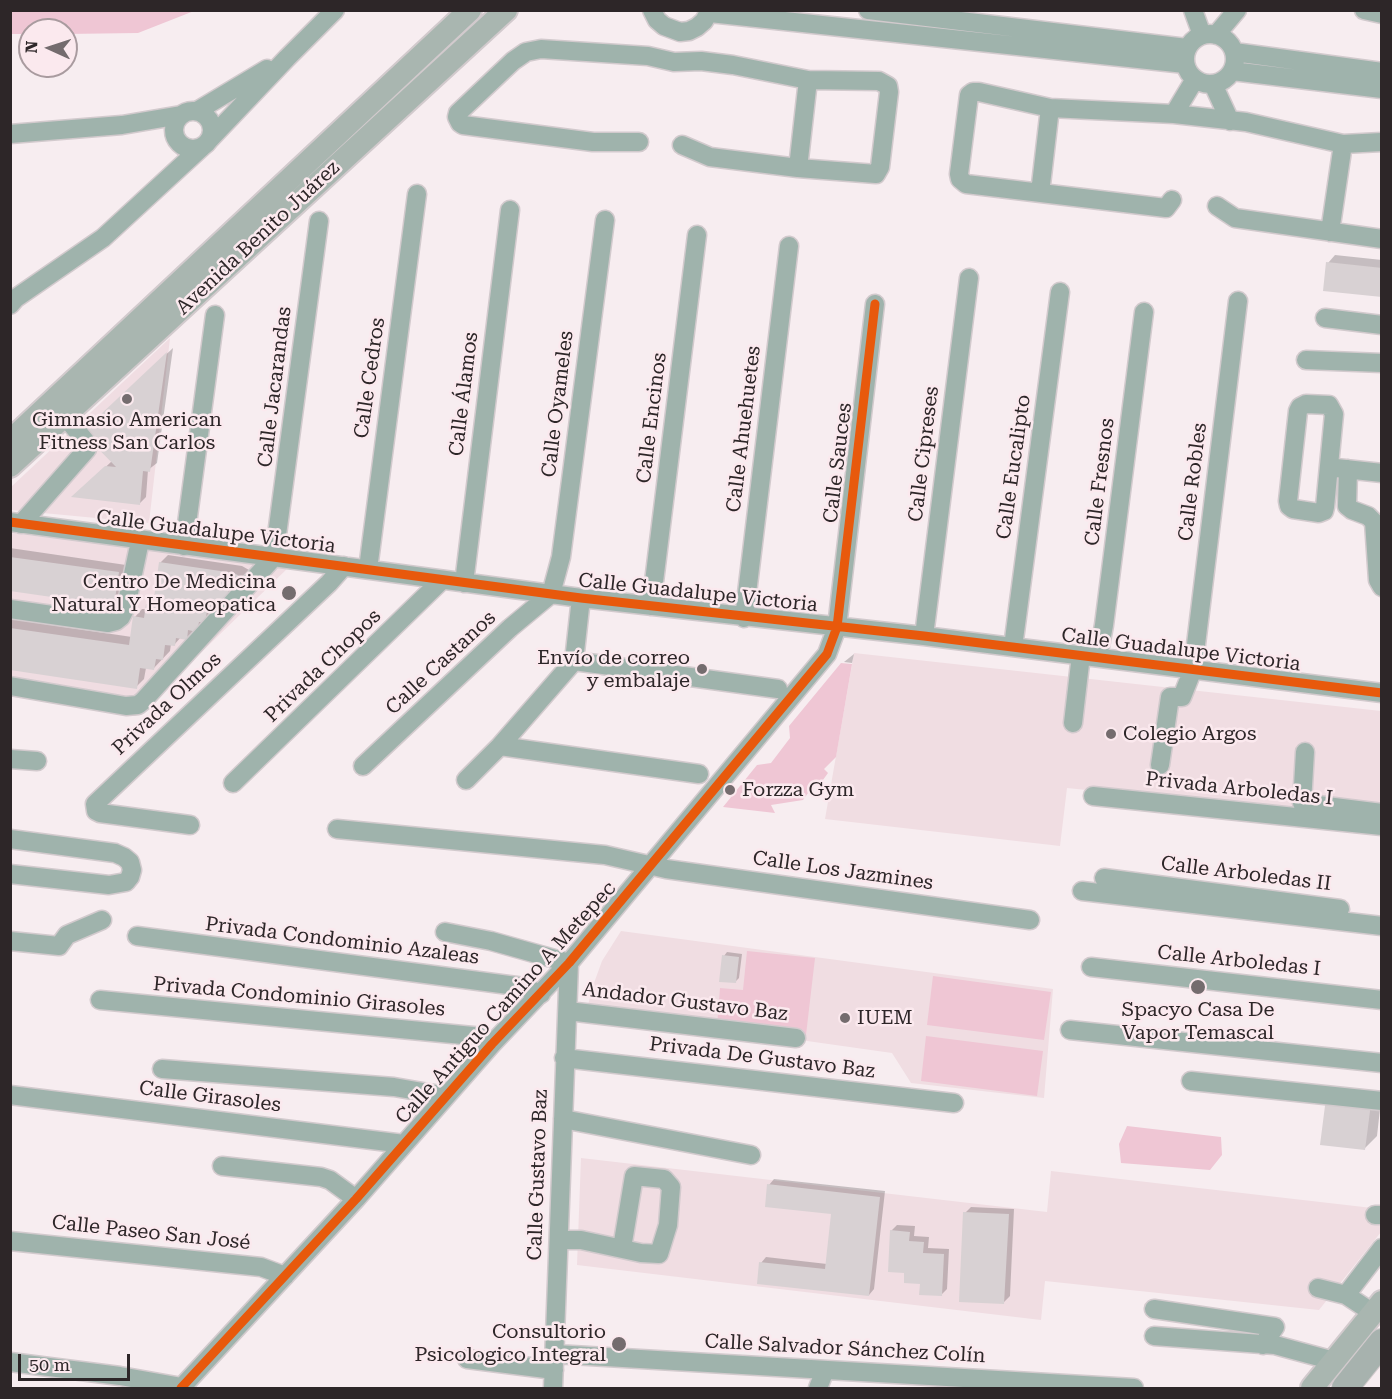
<!DOCTYPE html>
<meta charset="utf-8">
<style>
body{margin:0}
#map{position:relative;width:1392px;height:1399px;overflow:hidden;background:#f7edf0;font-family:"Roboto Serif",serif}
canvas{display:block}
.frame{position:absolute;inset:0;border:12px solid #2d2628;pointer-events:none}
.north{position:absolute;left:18px;top:18px;width:60px;height:60px;box-sizing:border-box;background:#fbe9ee;border:2px solid #a99b9f;border-radius:50%;rotate:273deg;font-size:16px;font-weight:700;line-height:24px;text-align:center;color:#2d2628}
.north::after{content:'';display:block;margin:auto;width:21px;height:27px;background:#746c6e;clip-path:polygon(50% 0,100% 100%,50% 72%,0 100%)}
.scale{position:absolute;left:18px;top:1354px;width:112px;height:27px;box-sizing:border-box;border:3px solid #2d2628;border-top:0;padding-left:8px;font-size:18px;line-height:21px;white-space:nowrap;color:#2d2628;-webkit-text-stroke:4px #fbe9ee;paint-order:stroke}
</style>
<div id="map">
<canvas width="1392" height="1399"></canvas>
<div class="frame"></div>
<div class="north">N</div>
<div class="scale">50 m</div>
</div>
<script>
const g = document.querySelector('canvas').getContext('2d');
g.lineJoin = 'round';
function fill(path, color) { g.fillStyle = color; g.fill(path, 'evenodd'); }
const shape = rows => new Path2D(rows.map(r => 'M' + r).join(''));
function trace(path, color, width, dash) { g.strokeStyle = color; g.lineWidth = width; g.lineCap = dash ? 'butt' : 'round'; g.setLineDash(dash || []); g.stroke(path); }
function label(font, color, halo, rows, align = 'center') {
  g.font = font + ' "Roboto Serif",serif'; g.lineWidth = 5; g.setLineDash([]); g.textBaseline = 'middle'; g.strokeStyle = halo; g.fillStyle = color; for (const [text, x, y, turn = 0] of rows) {
    g.save(); g.translate(x, y); g.rotate((+turn || 0) * Math.PI / 180); g.textAlign = isNaN(turn) ? turn : align; if (halo) g.strokeText(text, 0, 0); g.fillText(text, 0, 0); g.restore();
  }
}
const built = shape([
 [170,338,149,523,11,510,11,487],
 [10,533,291,565,136,716,11,695],
 [854,653,1381,711,1381,820,1067,788,1060,846,825,819],
 [621,931,1053,989,1044,1098,911,1083,892,1053,694,1025,586,1012,594,983,602,961],
 [581,1158,1047,1212,1051,1171,1381,1209,1381,1232,1319,1310,1045,1281,1041,1320,577,1265]
]);
const green = shape([
 [10,11,11,10,194,11,138,33,66,34,66,30,30,30,30,34,11,34],
 [841,663,852,664,836,757,824,769,828,773,820,784,816,782,803,800,771,805,775,813,723,807,757,765,771,763,790,738,789,726],
 [747,951,815,958,806,1035,717,1026,720,988,743,990],
 [933,976,1051,992,1044,1040,927,1025],
 [926,1036,1043,1051,1037,1096,921,1081],
 [1127,1126,1221,1137,1222,1155,1210,1170,1121,1163,1119,1144]
]);
const shadow = shape([
 [1335,255,1382,260,1382,295,1328,263],
 [173,348,157,463,148,470,146,497,140,503,75,496,112,461,84,432],
 [10,548,126,565,122,597,114,605,10,590],
 [168,555,242,566,249,570,252,580,186,638,181,637,174,645,171,644,170,651,153,669,146,668,144,679,136,687,10,669,10,619,132,637,135,617,142,609,147,609,147,605,156,597,160,563],
 [854,654,852,663,844,662],
 [727,952,742,954,739,978,735,982,724,956],
 [1339,1087,1382,1091,1377,1136,1365,1148,1327,1099],
 [774,1179,885,1191,874,1289,869,1295,761,1263,766,1257,827,1264,832,1213,769,1185],
 [971,1207,1014,1209,1010,1296,1004,1302,965,1213],
 [897,1225,915,1226,914,1236,929,1237,928,1248,949,1249,947,1289,941,1295,906,1271,891,1231]
]);
const building = shape([
 [1326,262,1382,268,1382,297,1323,291],
 [167,352,150,472,143,471,140,505,71,497,105,466,116,467,82,432],
 [10,557,119,572,114,606,10,591],
 [159,562,234,573,241,577,245,589,229,586,227,605,217,603,216,612,207,611,205,622,199,622,197,632,188,630,187,640,176,638,175,646,165,645,163,660,156,659,154,670,140,668,137,689,10,670,10,628,129,645,133,616,144,618,146,604,153,605],
 [722,955,739,957,736,983,719,982],
 [1326,1098,1371,1103,1365,1150,1320,1145],
 [767,1184,880,1197,869,1296,757,1284,759,1262,825,1269,831,1214,765,1207],
 [963,1212,1009,1214,1004,1304,959,1302],
 [890,1230,910,1232,909,1241,924,1242,923,1253,944,1254,942,1296,919,1295,920,1284,904,1283,904,1273,888,1272]
]);
const minor = shape([
 [652,10,657,20,664,26,680,32,689,31,697,27,704,21,710,10],
 [868,10,1187,48],
 [1193,10,1202,35],
 [1364,10,1382,14],
 [710,13,1185,64],
 '1185 59a25 25 0 1 1 50 0a25 25 0 1 1-50 0Z',
 [1216,35,1237,10],
 [1234,52,1382,72],
 [1232,71,1382,89],
 [1213,84,1230,121],
 '174 130a19 19 0 1 1 38 0a19 19 0 1 1-38 0Z',
 [197,111,267,69],
 [1174,114,1195,79],
 [10,134,122,125,181,115],
 [210,139,287,58,335,10],
 [639,142,593,142,463,125,460,123,457,117,458,113,513,61,526,52,541,49,648,56,674,62,701,61,733,65,808,80,879,81,888,86,889,92,880,167,876,174,798,168,710,157,682,145],
 [798,168,808,80],
 [1040,193,1050,108],
 [1172,200,1166,208,966,184,960,179,959,174,969,95,973,92,979,92,1050,108,1174,114,1246,122,1343,144,1382,142],
 [1217,206,1235,218,1382,239],
 [1330,232,1343,144],
 [10,305,16,298,103,238,202,147],
 [1325,318,1382,325],
 [1306,360,1382,363],
 [1306,404,1329,405,1334,414,1325,507,1324,511,1319,513,1293,509,1289,506,1288,501,1298,411,1300,407,1306,404],
 [1336,468,1382,473],
 [1348,469,1347,506,1352,510,1368,516,1374,522,1378,580,1382,587],
 [10,522,581,598,924,636,1382,693],
 [21,524,87,449,86,442,65,416],
 [184,546,215,315],
 [368,569,417,194],
 [464,583,510,210],
 [651,606,697,235],
 [10,609,108,623,116,621,121,617,126,607,140,541],
 [744,618,789,246],
 [924,636,969,278],
 [1013,647,1060,292],
 [1098,657,1104,625,1144,312],
 [574,661,778,689],
 [10,686,126,706,138,705,143,701,274,557,319,221],
 [1073,723,1081,655],
 [500,746,699,774],
 [1305,752,1302,803,1382,813],
 [10,759,37,761],
 [1160,765,1170,697,1182,697,1193,669,1238,301],
 [363,766,510,628,551,594,561,557,605,220],
 [466,780,500,746,574,661,581,598],
 [233,783,442,580],
 [1093,796,1382,826],
 [190,825,100,813,96,811,95,804,329,583,344,566],
 [337,829,605,855,666,869,1030,920],
 [10,839,115,853,124,857,130,862,132,870,130,877,126,882,109,885,10,874],
 [1104,878,1340,909],
 [1082,891,1382,926],
 [445,932,491,941,569,963],
 [137,936,524,987,541,994],
 [10,941,59,946,67,935,102,920],
 [1091,967,1382,1000],
 [100,1000,473,1036,481,1037,492,1044],
 [568,1011,796,1038],
 [1070,1030,1382,1063],
 [564,1058,954,1103],
 [162,1069,394,1087,446,1096],
 [1191,1081,1382,1101],
 [10,1095,404,1144],
 [563,1119,751,1155],
 [222,1166,321,1177,330,1180,356,1199],
 [1375,1215,1382,1215],
 [559,1240,581,1240,641,1253,659,1254,668,1225,671,1187,664,1179,634,1176,622,1248],
 [10,1241,261,1267,285,1276],
 [1318,1288,1346,1295],
 [1154,1309,1275,1327,1263,1345],
 [1373,1313,1346,1295,1382,1248],
 [1154,1336,1275,1345,1334,1361],
 [555,1354,1134,1388],
 [467,1359,554,1370],
 [10,1362,120,1376,182,1387],
 [181,1388,356,1199,492,1044,569,963,827,654,837,627,875,304],
 [553,1388,569,963],
 [818,1388,825,1370]
]);
const major = shape([
 [10,441,470,10],
 [10,466,506,10],
 [1312,1388,1382,1302]
]);
const highway = shape([
 [1345,1388,1382,1342]
]);
const cycleway = shape([
 [10,522,581,598,924,636,1382,693],
 [181,1388,356,1199,492,1044,569,963,827,654,837,627,875,304]
]);
const markers = [
 [127,399,6,"#746c6e"],
 [289,593,8,"#746c6e"],
 [702,669,6,"#746c6e"],
 [1111,734,6,"#746c6e"],
 [730,790,6,"#746c6e"],
 [1198,987,8,"#746c6e"],
 [845,1018,6,"#746c6e"],
 [619,1344,8,"#746c6e"]
];
const streetNames = [
 ["Avenida Benito Juárez",258,238,-43],
 ["Calle Cedros",370,378,-82],
 ["Calle Jacarandas",275,387,-83],
 ["Calle Álamos",464,394,-83],
 ["Calle Oyameles",558,404,-83],
 ["Calle Encinos",652,418,-83],
 ["Calle Ahuehuetes",744,429,-83],
 ["Calle Cipreses",924,454,-83],
 ["Calle Sauces",838,463,-83],
 ["Calle Eucalipto",1014,467,-82],
 ["Calle Fresnos",1100,482,-83],
 ["Calle Robles",1193,482,-83],
 ["Calle Guadalupe Victoria",216,532,7],
 ["Calle Guadalupe Victoria",698,593,6],
 ["Calle Guadalupe Victoria",1181,650,7],
 ["Calle Castanos",441,663,-43],
 ["Privada Chopos",323,666,-44],
 ["Privada Olmos",167,704,-43],
 ["Privada Arboledas I",1239,789,6],
 ["Calle Los Jazmines",843,871,8],
 ["Calle Arboledas II",1246,874,7],
 ["Privada Condominio Azaleas",342,941,7],
 ["Calle Arboledas I",1239,961,6],
 ["Privada Condominio Girasoles",299,997,5],
 ["Andador Gustavo Baz",685,1002,7],
 ["Calle Antiguo Camino A Metepec",506,1003,-48],
 ["Privada De Gustavo Baz",762,1058,7],
 ["Calle Girasoles",210,1097,7],
 ["Calle Gustavo Baz",538,1175,-88],
 ["Calle Paseo San José",151,1233,6],
 ["Calle Salvador Sánchez Colín",845,1349,3]
];
const poiNames = [
 ["Gimnasio American",127,420,"center"],
 ["Fitness San Carlos",127,443,"center"],
 ["Centro De Medicina",276,582],
 ["Natural Y Homeopatica",276,605],
 ["Envío de correo",690,658],
 ["y embalaje",690,681],
 ["Colegio Argos",1123,734,"left"],
 ["Forzza Gym",742,790,"left"],
 ["Spacyo Casa De",1198,1010,"center"],
 ["Vapor Temascal",1198,1033,"center"],
 ["IUEM",857,1018,"left"],
 ["Consultorio",606,1332],
 ["Psicologico Integral",606,1355]
];
fill(built, '#f0dde2');
fill(green, '#efc6d4');
fill(shadow, '#0003');
fill(building, '#d8d1d3');
trace(minor, '#d2cacd', 21);
trace(major, '#d2cacd', 26);
trace(highway, '#d2cacd', 28);
trace(minor, '#9fb3ac', 18);
trace(major, '#a9b6b0', 22);
trace(highway, '#a7b2ae', 26);
trace(cycleway, '#e8590c', 9);
for (const [x, y, r, color] of markers) { const dot = new Path2D(); dot.arc(x, y, r, 0, 2 * Math.PI); g.fillStyle = color; g.fill(dot); trace(dot, '#fbe9ee', 2); }
label('20px', '#2d2628', '#fbe9ee', streetNames);
label('20px', '#2d2628', '#fbe9ee', poiNames, 'right');
</script>
